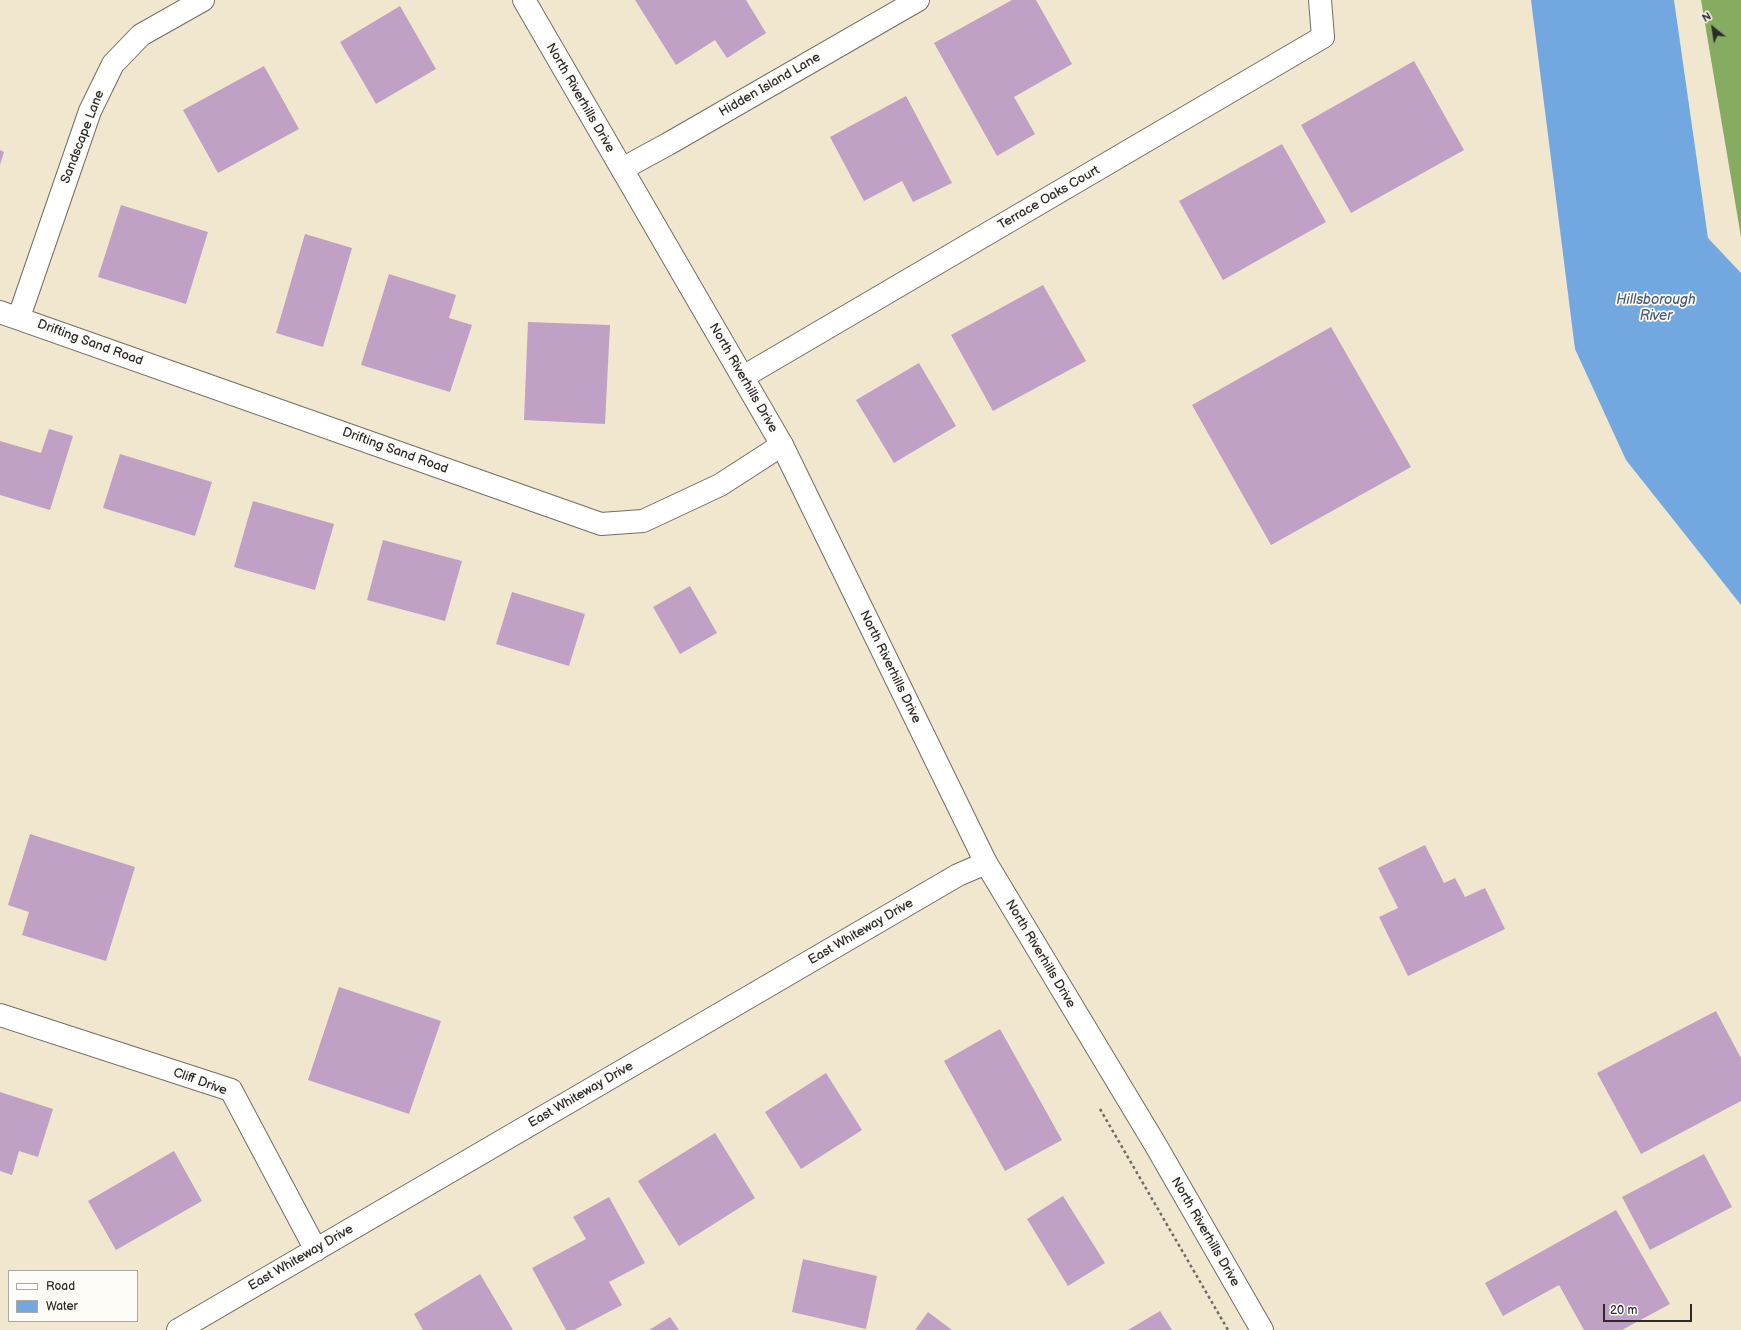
<!DOCTYPE html>
<style>
body{margin:0}
#map{position:relative;width:1741px;height:1330px;overflow:hidden;background:#f0e7ce;font-family:"Balsamiq Sans",sans-serif}
canvas{display:block}
.legend{position:absolute;left:8px;top:1270px;width:130px;height:52px;box-sizing:border-box;background:#fdfcf7;border:1px solid #a9a8a5;margin:0;padding:5px 7px;list-style:none;font-size:12px;color:#2b2b2b}
.legend li{display:flex;align-items:center;gap:8px;height:20px}
.legend b{width:20px;border:1px solid #a9a8a5}
.north{position:absolute;left:1693px;top:8px;width:40px;height:40px;-webkit-text-stroke:3px #fdfcf7;paint-order:stroke;rotate:330deg;font-size:11px;font-weight:700;line-height:16px;text-align:center;color:#2b2b2b}
.north::after{content:'';display:block;margin:auto;width:14px;height:18px;background:#2b2b2b;clip-path:polygon(50% 0,100% 100%,50% 72%,0 100%)}
.scale{position:absolute;left:1603px;top:1304px;width:89px;height:18px;box-sizing:border-box;border:2px solid #2b2b2b;border-top:0;padding-left:5px;font-size:12px;line-height:14px;white-space:nowrap;color:#2b2b2b;-webkit-text-stroke:3px #fdfcf7;paint-order:stroke}
</style>
<div id="map">
<canvas width="1741" height="1330"></canvas>
<ul class="legend">
<li><b style="height:5px;background:#fff"></b>Road</li>
<li><b style="height:11px;background:#73a7df"></b>Water</li>
</ul>
<div class="north">N</div>
<div class="scale">20 m</div>
</div>
<script>
const g = document.querySelector('canvas').getContext('2d');
g.lineJoin = 'round';
function fill(path, color) { g.fillStyle = color; g.fill(path, 'evenodd'); }
const shape = rows => new Path2D(rows.map(r => 'M' + r).join(''));
function trace(path, color, width, dash) { g.strokeStyle = color; g.lineWidth = width; g.lineCap = dash ? 'butt' : 'round'; g.setLineDash(dash || []); g.stroke(path); }
function label(font, color, halo, rows, align = 'center') {
  g.font = font + ' "Balsamiq Sans",sans-serif'; g.lineWidth = 3.5; g.setLineDash([]); g.textBaseline = 'middle'; g.strokeStyle = halo; g.fillStyle = color; for (const [text, x, y, turn = 0] of rows) {
    g.save(); g.translate(x, y); g.rotate((+turn || 0) * Math.PI / 180); g.textAlign = isNaN(turn) ? turn : align; if (halo) g.strokeText(text, 0, 0); g.fillText(text, 0, 0); g.restore();
  }
}
const forest = shape([
 [1701,0,1741,0,1741,237]
]);
const water = shape([
 [1531,0,1674,0,1708,238,1741,273,1741,605,1626,460,1575,349]
]);
const building = shape([
 [635,0,746,0,766,33,727,58,715,40,676,65],
 [1012,0,1036,0,1072,64,1014,97,1035,134,997,156,934,43],
 [400,6,436,69,376,104,340,42],
 [1414,61,1464,150,1351,213,1301,125],
 [264,66,299,129,218,173,183,110],
 [906,96,952,183,913,202,902,181,864,201,830,137],
 [1282,144,1326,222,1223,280,1179,201],
 [0,150,4,152,0,165],
 [121,205,208,232,186,304,98,277],
 [305,234,352,248,323,347,276,333],
 [389,274,456,295,449,318,472,325,450,392,361,365],
 [1043,285,1086,361,993,411,951,335],
 [528,322,610,325,605,424,524,420],
 [1331,327,1411,467,1271,545,1192,405],
 [919,363,956,426,894,463,856,400],
 [49,429,73,436,50,510,0,495,0,441,41,453],
 [120,454,212,482,195,536,103,508],
 [253,501,334,524,315,590,234,567],
 [383,540,462,561,445,621,367,600],
 [690,586,717,633,680,654,653,607],
 [512,592,585,614,569,666,496,644],
 [30,834,135,867,106,961,22,935,29,912,8,905],
 [1425,845,1444,883,1455,878,1465,897,1485,888,1505,929,1408,976,1379,917,1398,908,1378,868],
 [339,987,441,1021,409,1114,308,1080],
 [1716,1011,1741,1058,1741,1101,1641,1154,1597,1073],
 [1000,1029,1062,1140,1005,1171,944,1061],
 [826,1073,862,1130,801,1169,765,1112],
 [0,1092,53,1109,38,1157,19,1151,12,1175,0,1171],
 [715,1133,755,1198,679,1246,638,1181],
 [174,1151,202,1201,116,1250,88,1201],
 [1704,1154,1732,1207,1650,1250,1622,1197],
 [1063,1196,1105,1263,1068,1286,1027,1219],
 [609,1197,645,1263,609,1282,622,1305,574,1330,566,1330,532,1268,586,1239,573,1217],
 [1616,1210,1670,1304,1622,1330,1584,1330,1559,1285,1503,1316,1485,1283],
 [803,1259,877,1276,866,1329,792,1312],
 [480,1274,513,1330,423,1330,414,1314],
 [1160,1311,1172,1330,1128,1330],
 [928,1312,952,1330,915,1330],
 [670,1317,679,1330,649,1330]
]);
const path = shape([
 [1100,1109,1228,1330]
]);
const minor = shape([
 [622,169,668,144,918,0],
 [0,312,601,524,643,521,720,485,782,445],
 [19,317,90,111,113,64,141,35,203,0],
 [743,377,1323,37,1320,0],
 [0,1015,231,1090,316,1250],
 [178,1330,958,875,986,863]
]);
const tertiary = shape([
 [524,0,782,445,986,863,1155,1144,1262,1330]
]);
const streetNames = [
 ["Hidden Island Lane",770,85,-30],
 ["North Riverhills Drive",580,98,60],
 ["Sandscape Lane",83,137,-69],
 ["Terrace Oaks Court",1049,198,-30],
 ["Drifting Sand Road",90,343,20],
 ["North Riverhills Drive",743,378,60],
 ["Drifting Sand Road",395,451,20],
 ["North Riverhills Drive",890,667,64],
 ["East Whiteway Drive",861,932,-30],
 ["North Riverhills Drive",1040,954,59],
 ["Cliff Drive",200,1082,20],
 ["East Whiteway Drive",581,1095,-30],
 ["North Riverhills Drive",1205,1232,60],
 ["East Whiteway Drive",301,1258,-30]
];
const waterNames = [
 ["Hillsborough",1656,300],
 ["River",1656,316]
];
fill(forest, '#86ac62');
fill(water, '#73a7df');
fill(building, '#c1a0c6');
trace(minor, '#706d64', 24);
trace(tertiary, '#706d64', 24);
trace(path, '#706d64', 2.5, [3, 3]);
trace(minor, '#fff', 22);
trace(tertiary, '#fff', 22);
label('13px', '#2b2b2b', '#fdfcf7', streetNames);
label('italic 14px', '#485d73', '#fdfcf7', waterNames);
</script>
